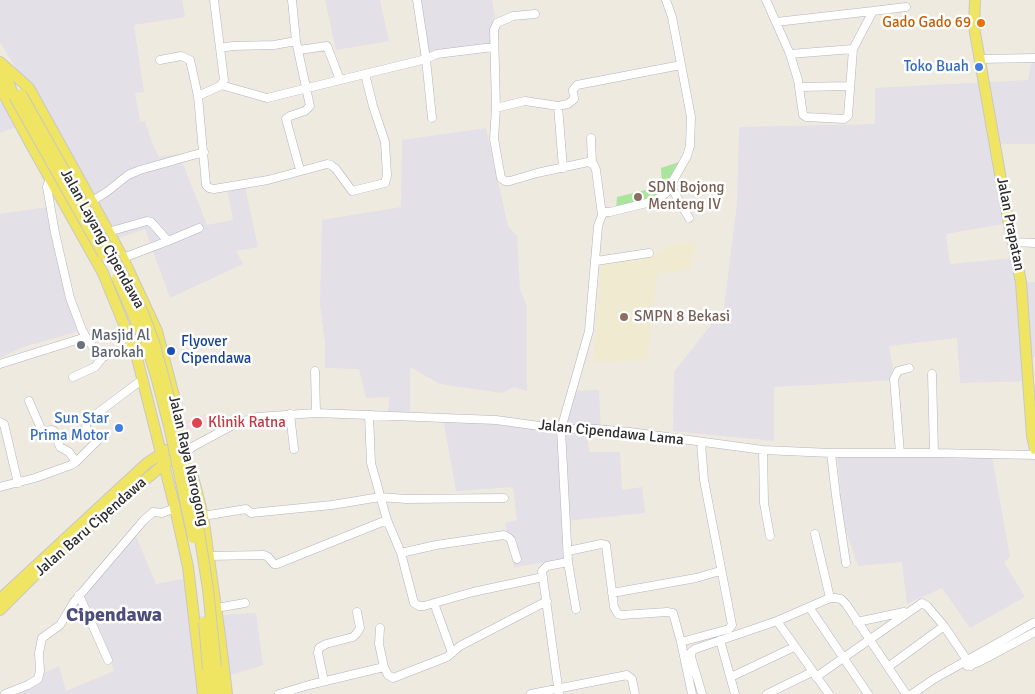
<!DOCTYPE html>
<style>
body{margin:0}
canvas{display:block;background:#eeeae0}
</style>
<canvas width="1035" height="694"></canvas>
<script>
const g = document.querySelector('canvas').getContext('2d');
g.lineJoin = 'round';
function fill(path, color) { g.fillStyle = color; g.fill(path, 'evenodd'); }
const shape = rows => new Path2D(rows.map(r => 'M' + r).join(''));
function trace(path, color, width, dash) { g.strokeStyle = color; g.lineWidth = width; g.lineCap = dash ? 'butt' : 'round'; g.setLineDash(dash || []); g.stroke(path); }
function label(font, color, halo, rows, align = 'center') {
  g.font = font + ' Signika,sans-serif'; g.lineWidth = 5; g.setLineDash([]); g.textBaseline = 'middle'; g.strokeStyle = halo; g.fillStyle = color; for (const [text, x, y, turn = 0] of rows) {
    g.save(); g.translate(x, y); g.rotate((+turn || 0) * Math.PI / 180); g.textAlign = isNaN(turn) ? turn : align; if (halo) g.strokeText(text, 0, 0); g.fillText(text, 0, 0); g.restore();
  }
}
const industrial = shape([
 [0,0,182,0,185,17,134,25,144,92,135,93,140,122,145,121,152,143,159,157,179,154,207,225,233,220,227,188,245,187,258,247,236,251,243,264,170,298,145,229,113,240,44,116,0,133,0,103,29,90,0,42],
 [325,0,380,0,389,41,336,50],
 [417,0,492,0,495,17,494,42,426,55],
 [1032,61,1035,61,1035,144,990,144,1003,224,946,234,950,264,1013,258,1017,282,1035,282,1035,357,1032,358,1034,381,960,383,957,338,889,346,895,380,774,387,774,441,673,431,674,372,724,308,737,203,739,127,875,124,875,88,1028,80],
 [486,128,508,226,517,236,520,290,527,306,527,391,514,387,502,393,440,384,410,367,410,414,388,415,389,397,366,398,359,369,325,368,325,343,320,305,322,220,401,207,402,140],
 [47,207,80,331,23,347,0,358,0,214],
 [599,390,601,429,586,428,589,452,620,452,622,490,642,487,645,513,565,521,569,559,514,567,505,523,517,520,513,487,456,491,443,418,561,428,568,391],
 [837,449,991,451,1010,557,1004,562,1025,597,970,628,942,588,907,604,902,562,858,566,843,522],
 [133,529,156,584,193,577,197,616,256,613,263,665,221,678,220,694,0,694,0,692,59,666,66,691,114,671,104,638,77,593]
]);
const education = shape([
 [696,241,691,269,657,274,647,360,593,363,601,265,652,255,672,245]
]);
const medical = shape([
 [205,414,209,425,187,432,184,421]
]);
const green = shape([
 [679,162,679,166,668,187,655,199,616,209,617,197,662,186,661,168]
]);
const minor = shape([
 [292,0,296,41,310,106,305,111,290,116,286,119,300,170],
 [417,0,426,59,432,118],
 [766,0,790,54,798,80,803,115,806,117,844,119,848,116,853,49,873,11,906,7],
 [535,14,513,16,497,23,494,30,496,108,494,139,501,178,505,181,510,181,537,173,588,162,594,165,596,170,602,215],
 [776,22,873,11],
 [220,48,233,46,274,45,296,41],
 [299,50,327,46,340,80],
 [790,54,853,49],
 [980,59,1035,58],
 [160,60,181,56,190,60,198,96,206,185,209,188,214,189,268,180,327,164,331,165,336,169,352,191,385,183,387,175,385,142,373,106,365,74],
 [221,85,267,98,426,59,437,54,493,47],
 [800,87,850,86],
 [198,96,220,86,224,80,214,0],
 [558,106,563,168],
 [496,108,525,101,558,106,568,104,574,99,573,90,577,85,681,65],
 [591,138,592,164],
 [50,179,47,187,55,233,70,298,82,330,86,337],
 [670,185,689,218],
 [91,202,108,191,128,175,140,170,204,152],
 [108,232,147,221,151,222,168,241,199,228],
 [1013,242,1035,243],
 [123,258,168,241],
 [596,261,649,253],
 [0,364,86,337,95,350,103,357,133,345],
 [315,371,316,413],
 [932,374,934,453],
 [73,377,95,367,103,357],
 [29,401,42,431,52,430,54,431,60,447,69,452,76,462],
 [290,414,294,449],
 [369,415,371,463,387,520,401,553,414,603,419,606,424,606,473,592,543,577],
 [0,422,4,424,18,483],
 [763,450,764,503,770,536],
 [187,451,194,446,235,424,257,417,316,413,496,420,561,429,596,429,630,432,763,450,831,453,934,453,1035,455],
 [831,453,836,496,846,563],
 [900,453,894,379,898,371,909,368],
 [0,487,35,478,71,465,76,462,97,441,86,428,87,421,143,379],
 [203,516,246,509,251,513,332,505,380,497,406,499,504,498],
 [815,534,830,598],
 [568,551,601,544,606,545,614,607,618,614,622,615,667,612,673,613,681,642,692,694],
 [401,553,436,545,504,535,508,537,511,540,517,559],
 [208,556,264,555,268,557,274,564,277,564,387,520],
 [612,593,696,578,720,571],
 [79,595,108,660],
 [434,603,452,653],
 [809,607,868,694],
 [216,608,245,603],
 [576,609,568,562,561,429,589,331,598,226,602,215,605,212,610,212,655,201,666,193,687,156,690,146,691,117,672,17,666,0],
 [777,621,829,694],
 [857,622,904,612],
 [380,628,379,644,384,667,388,675,393,678,447,657,460,646,547,601],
 [720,640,735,694],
 [681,642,729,629,732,625,704,480,701,443],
 [967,666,979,662,1035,632],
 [888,667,944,626],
 [731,677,794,647],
 [816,677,922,603,927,606,944,626,971,666],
 [324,681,318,653,319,648,326,644,353,637,357,633,360,628,357,612],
 [5,694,28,685,38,679,40,671,39,653,42,638,60,625,74,602,143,521,153,512,162,513,175,508],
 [279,694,309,685,384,667],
 [531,694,627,675,632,679,635,694],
 [559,694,542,571,547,566,568,562],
 [702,694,691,657,691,652,695,649,777,621,830,598,835,598,841,599,846,604,906,694],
 [767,694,812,672],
 [912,694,934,679,1035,622]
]);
const major = shape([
 [975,0,974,27,1008,219,1021,282,1032,436,1035,449],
 [0,62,29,88,123,258,157,331,175,400],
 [0,67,1,89,30,143,103,273,136,354,175,508,188,567,203,694],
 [4,72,14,96],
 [192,473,203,516,220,636,227,694],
 [0,599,147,463,167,450],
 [0,610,40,570,86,530,164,464,183,453],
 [216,667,218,694],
 [208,669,210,694]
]);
const majorBridge = shape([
 [21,94,122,273,143,313,154,342,179,434,196,513,208,589,216,667],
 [14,96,103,254],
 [117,278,146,344,156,376,170,430,193,538],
 [204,622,208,669]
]);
const markers = [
 [981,23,5,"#e8710a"],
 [979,67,5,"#3f7fe0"],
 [638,197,5,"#8d6e63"],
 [624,317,5,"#8d6e63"],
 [81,345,5,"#6b7280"],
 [171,351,5,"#1a4fb4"],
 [197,423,6,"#e0444e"],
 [119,428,5,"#3f7fe0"]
];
const foodNames = [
 ["Gado Gado 69",971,23]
];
const shopNames = [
 ["Toko Buah",969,67],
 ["Sun Star",109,419],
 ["Prima Motor",109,436]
];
const educationNames = [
 ["SDN Bojong",648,188],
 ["Menteng IV",648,205],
 ["SMPN 8 Bekasi",634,317]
];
const streetNames = [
 ["Jalan Prapatan",1010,224,79],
 ["Jalan Layang Cipendawa",102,239,61],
 ["Jalan Cipendawa Lama",611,433,6],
 ["Jalan Raya Narogong",188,461,77],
 ["Jalan Baru Cipendawa",91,527,-41]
];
const worshipNames = [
 ["Masjid Al",91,336],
 ["Barokah",91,353]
];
const transitNames = [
 ["Flyover",181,342],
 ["Cipendawa",181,359]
];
const healthNames = [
 ["Klinik Ratna",208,423]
];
const districtNames = [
 ["Cipendawa",114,616]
];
fill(industrial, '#e3e0e7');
fill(education, '#efead0');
fill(medical, '#f4e0de');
fill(green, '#aae49d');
trace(minor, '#b3b3c0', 9);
trace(major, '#c8c8c8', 12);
trace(minor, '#fff', 8);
trace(major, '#f0e563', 10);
trace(majorBridge, '#c8c8c8', 12, []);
trace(majorBridge, '#f0e563', 10);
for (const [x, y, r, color] of markers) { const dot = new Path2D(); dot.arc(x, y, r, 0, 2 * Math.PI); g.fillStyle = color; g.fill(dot); trace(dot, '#fff', 2); }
label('15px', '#c56008', '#fff', foodNames, 'right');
label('15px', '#366cbe', '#fff', shopNames, 'right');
label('15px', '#785e54', '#fff', educationNames, 'left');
label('15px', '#2d2d2d', '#fff', streetNames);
label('15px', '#5b616d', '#fff', worshipNames, 'left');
label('15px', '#164399', '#fff', transitNames, 'left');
label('15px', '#be3a42', '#fff', healthNames, 'left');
label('bold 20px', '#4d4e7e', '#fff', districtNames);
</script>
